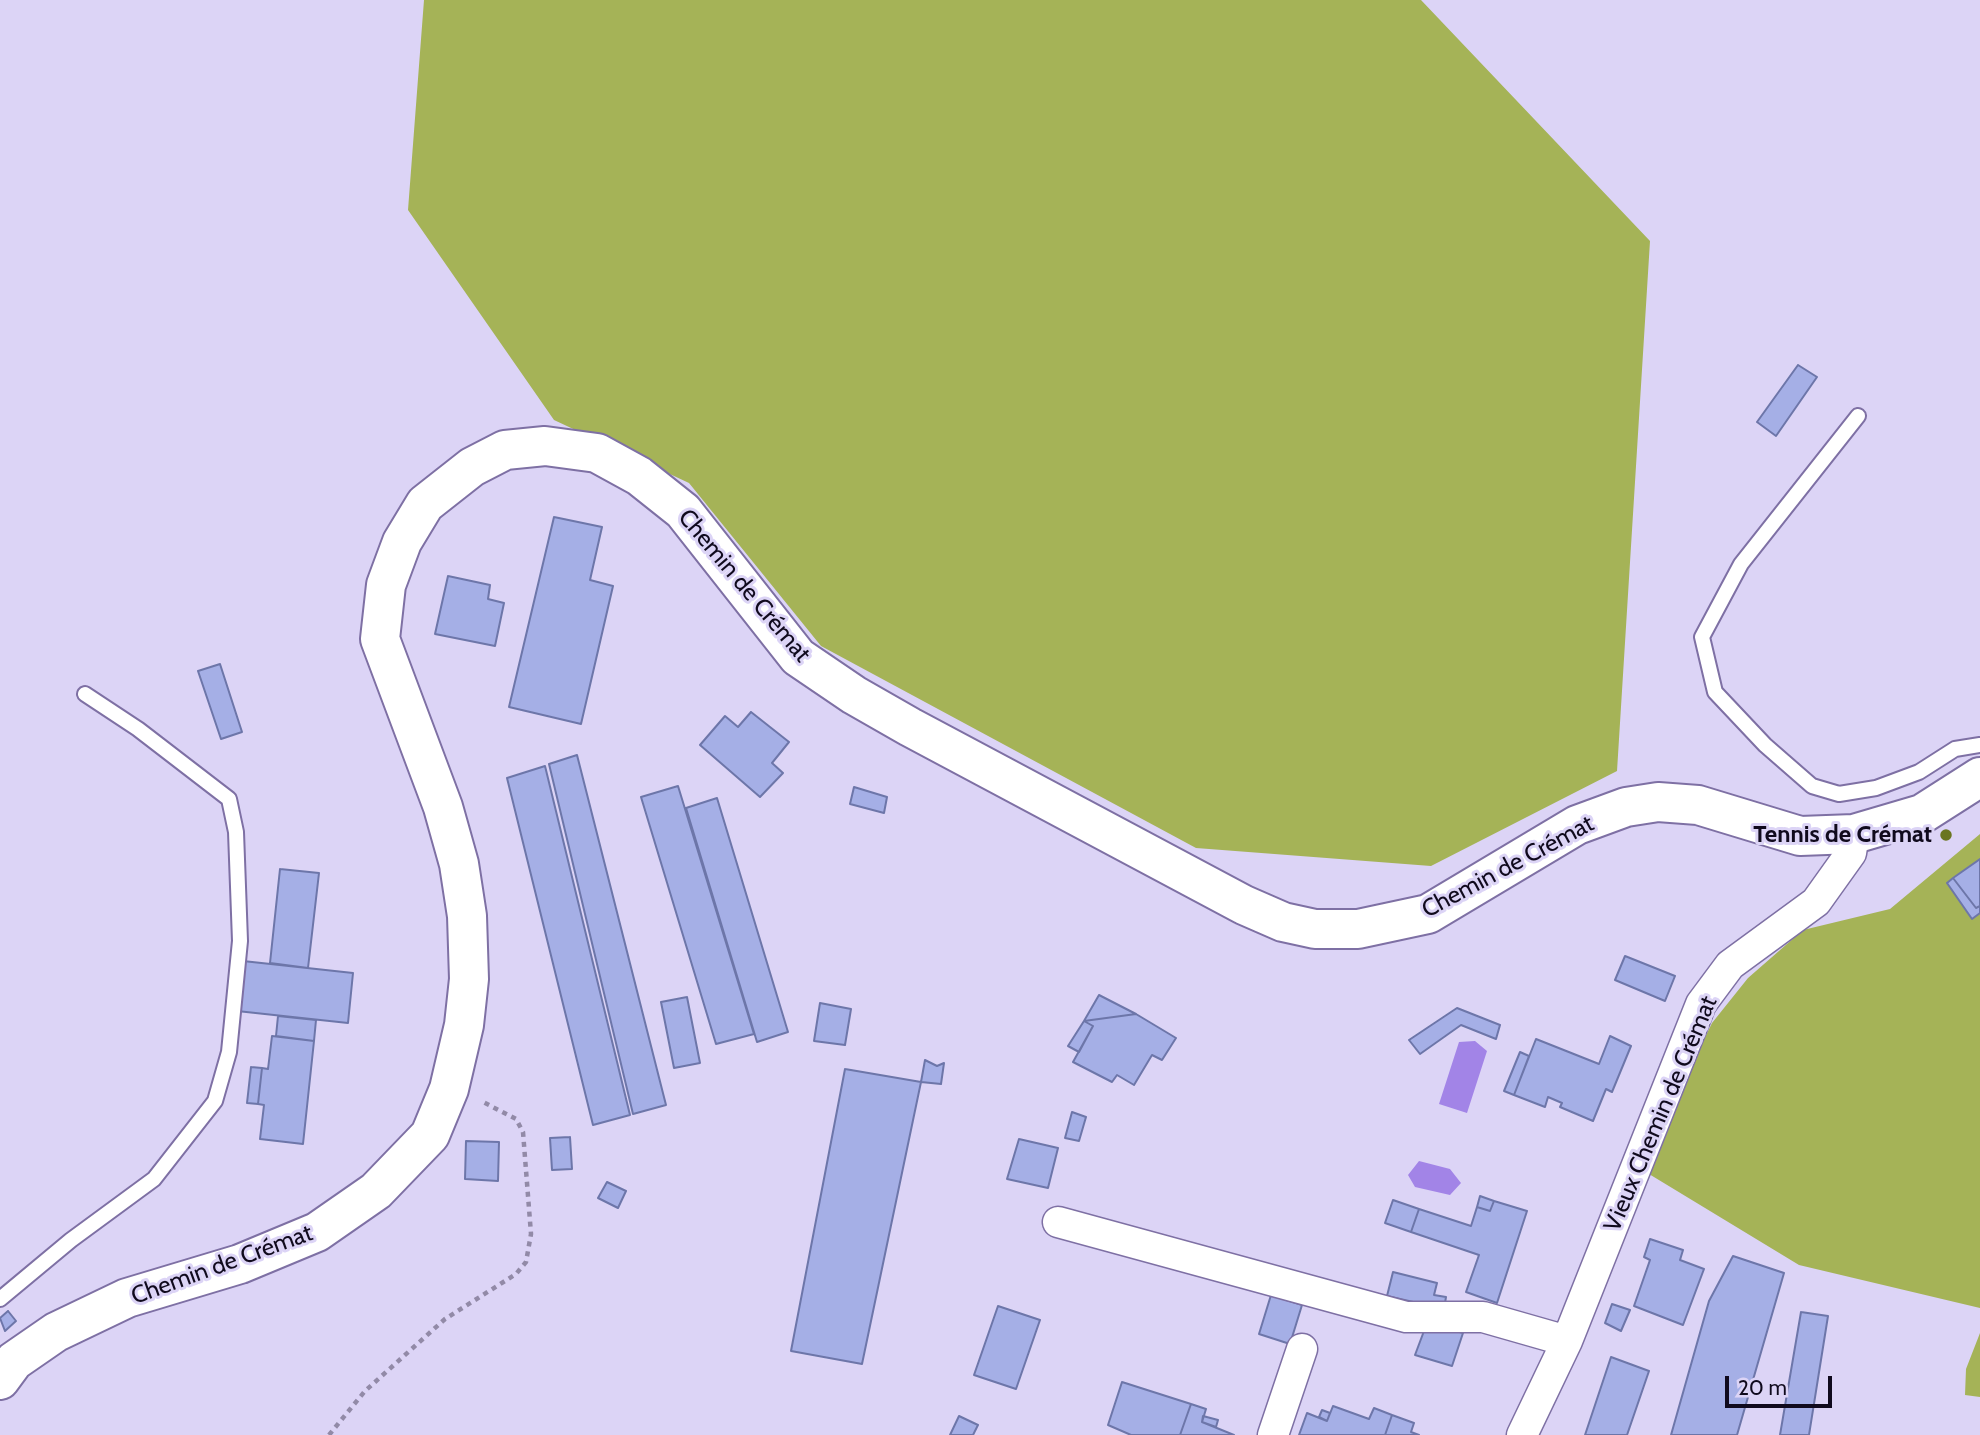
<!DOCTYPE html>
<meta charset="utf-8">
<style>
body{margin:0}
#map{position:relative;width:1980px;height:1435px;overflow:hidden;background:#dcd4f6;font-family:Cabin,sans-serif}
canvas{display:block}
.scale{position:absolute;left:1725px;top:1376px;width:107px;height:32px;box-sizing:border-box;border:4px solid #100a1d;border-top:0;padding-left:9px;font-size:21px;line-height:24px;white-space:nowrap;color:#100a1d;-webkit-text-stroke:5px #dcd4f6;paint-order:stroke}
</style>
<div id="map">
<canvas width="1980" height="1435"></canvas>
<div class="scale">20 m</div>
</div>
<script>
const g = document.querySelector('canvas').getContext('2d');
g.lineJoin = 'round';
function fill(path, color) { g.fillStyle = color; g.fill(path, 'evenodd'); }
const shape = rows => new Path2D(rows.map(r => 'M' + r).join(''));
function trace(path, color, width, dash) { g.strokeStyle = color; g.lineWidth = width; g.lineCap = dash ? 'butt' : 'round'; g.setLineDash(dash || []); g.stroke(path); }
function label(font, color, halo, rows, align = 'center') {
  g.font = font + ' Cabin,sans-serif'; g.lineWidth = 6; g.setLineDash([]); g.textBaseline = 'middle'; g.strokeStyle = halo; g.fillStyle = color; for (const [text, x, y, turn = 0] of rows) {
    g.save(); g.translate(x, y); g.rotate((+turn || 0) * Math.PI / 180); g.textAlign = isNaN(turn) ? turn : align; if (halo) g.strokeText(text, 0, 0); g.fillText(text, 0, 0); g.restore();
  }
}
const green = shape([
 [424,0,1421,0,1650,241,1617,771,1431,866,1196,848,821,646,689,483,554,420,408,210],
 [1980,834,1980,1308,1799,1265,1649,1174,1689,1070,1712,1023,1748,978,1803,930,1890,909],
 [1980,1333,1980,1397,1965,1395,1966,1369]
]);
const water = shape([
 [1475,1041,1487,1051,1467,1113,1439,1104,1459,1042],
 [1419,1161,1450,1169,1461,1183,1450,1195,1415,1187,1408,1175]
]);
const building = shape([
 [1798,365,1817,377,1776,436,1757,422,1798,365],
 [554,517,602,527,590,580,613,586,581,724,509,707,554,517],
 [448,576,490,585,488,599,504,603,495,646,435,634,448,576],
 [220,664,242,732,221,739,198,671,220,664],
 [751,712,789,742,772,763,783,773,760,797,700,745,725,716,738,727,751,712],
 [577,755,666,1105,633,1114,549,764,577,755],
 [545,766,630,1115,593,1125,507,778,545,766],
 [678,786,754,1034,716,1044,641,797,678,786],
 [854,787,887,797,884,813,850,804,854,787],
 [717,798,788,1032,757,1042,686,808,717,798],
 [1980,859,1980,906,1976,908,1953,878,1980,859],
 [280,869,319,873,308,968,270,963,280,869],
 [1953,878,1976,908,1980,906,1980,913,1972,919,1947,883,1953,878],
 [1625,956,1675,976,1665,1001,1615,980,1625,956],
 [243,961,353,973,348,1023,237,1011,243,961],
 [1099,995,1136,1014,1084,1021,1099,995],
 [687,997,700,1063,674,1068,661,1002,687,997],
 [820,1003,851,1009,845,1045,814,1041,820,1003],
 [1457,1008,1500,1025,1496,1039,1461,1025,1420,1054,1409,1040,1457,1008],
 [1136,1014,1176,1038,1162,1060,1152,1055,1134,1085,1117,1075,1112,1082,1073,1062,1093,1026,1084,1021,1136,1014],
 [278,1016,316,1020,314,1041,276,1036,278,1016],
 [1084,1021,1093,1026,1079,1052,1068,1046,1084,1021],
 [272,1036,314,1041,303,1144,260,1139,264,1105,258,1104,262,1068,268,1069,272,1036],
 [1610,1036,1631,1046,1612,1092,1606,1089,1593,1121,1560,1107,1562,1103,1548,1097,1545,1107,1514,1095,1536,1039,1599,1064,1610,1036],
 [1520,1052,1529,1056,1514,1095,1504,1091,1520,1052],
 [925,1060,937,1066,944,1063,941,1084,921,1082,925,1060],
 [251,1067,262,1068,258,1104,247,1103,251,1067],
 [845,1069,921,1082,862,1364,791,1351,845,1069],
 [1072,1112,1086,1117,1079,1141,1065,1138,1072,1112],
 [570,1137,572,1169,552,1170,550,1138,570,1137],
 [1019,1139,1058,1148,1048,1188,1007,1179,1019,1139],
 [466,1141,499,1142,498,1181,465,1179,466,1141],
 [607,1182,626,1191,618,1208,598,1198,607,1182],
 [1480,1196,1494,1201,1490,1211,1477,1207,1480,1196],
 [1393,1200,1419,1209,1411,1232,1385,1223,1393,1200],
 [1494,1201,1527,1211,1497,1303,1466,1292,1479,1255,1411,1232,1419,1209,1471,1226,1477,1207,1490,1211,1494,1201],
 [1650,1239,1683,1250,1680,1260,1704,1269,1683,1325,1634,1306,1650,1260,1644,1257,1650,1239],
 [1733,1256,1784,1273,1737,1435,1671,1435,1709,1301,1733,1256],
 [1393,1272,1437,1283,1434,1295,1446,1297,1444,1309,1387,1296,1393,1272],
 [1271,1295,1302,1305,1290,1344,1259,1334,1271,1295],
 [1612,1304,1630,1310,1621,1331,1605,1323,1612,1304],
 [998,1306,1040,1320,1016,1389,974,1375,998,1306],
 [8,1311,16,1321,5,1331,0,1318,8,1311],
 [1801,1312,1828,1316,1809,1435,1780,1435,1801,1312],
 [1427,1323,1463,1333,1452,1366,1415,1355,1427,1323],
 [1611,1357,1649,1371,1627,1435,1585,1435,1611,1357],
 [1122,1382,1191,1404,1180,1435,1131,1435,1108,1425,1122,1382],
 [1191,1404,1206,1409,1202,1422,1234,1435,1180,1435,1191,1404],
 [1333,1406,1369,1419,1374,1408,1392,1415,1385,1435,1299,1435,1307,1413,1327,1421,1333,1406],
 [1322,1410,1330,1413,1327,1421,1319,1417,1322,1410],
 [1392,1415,1414,1423,1411,1432,1419,1435,1385,1435,1392,1415],
 [959,1416,978,1425,973,1435,950,1435,959,1416],
 [1203,1416,1218,1420,1216,1427,1202,1422,1203,1416]
]);
const path = shape([
 [329,1435,365,1391,445,1319,516,1274,526,1262,531,1234,523,1132,516,1119,483,1102]
]);
const lane = shape([
 [1858,416,1741,564,1702,637,1715,692,1765,745,1812,786,1839,794,1876,788,1919,772,1955,749,1980,745],
 [0,1299,71,1240,154,1179,215,1101,229,1052,240,941,236,832,229,799,138,729,85,694]
]);
const street = shape([
 [1058,1222,1406,1317,1483,1317,1567,1341],
 [1273,1435,1302,1349],
 [1522,1435,1567,1341,1701,1004,1730,965,1816,902,1851,853,1854,834]
]);
const secondary = shape([
 [0,1380,14,1361,56,1332,127,1298,240,1264,317,1232,376,1191,430,1135,449,1089,464,1025,469,979,467,916,459,864,443,807,380,639,386,585,402,542,425,504,472,467,505,450,545,446,597,453,639,476,683,511,798,657,854,695,910,727,1244,905,1283,922,1315,929,1358,929,1428,914,1577,825,1626,807,1658,802,1698,805,1800,836,1854,834,1922,814,1980,777]
]);
const markers = [
 [1946,835,7,"#6a7520"]
];
const streetNames = [
 ["Chemin de Crémat",744,586,50],
 ["Chemin de Crémat",1508,867,-28],
 ["Vieux Chemin de Crémat",1661,1114,-67],
 ["Chemin de Crémat",222,1265,-20]
];
const poiNames = [
 ["Tennis de Crémat",1932,835]
];
fill(green, '#a5b357');
fill(water, '#a284e7');
fill(building, '#a5afe6');
trace(building, '#6d76a9', 2);
trace(lane, '#7e70a4', 18);
trace(street, '#7e70a4', 33);
trace(secondary, '#7e70a4', 42);
trace(path, '#928aa7', 4.5, [5, 5]);
trace(lane, '#fff', 14);
trace(street, '#fff', 30);
trace(secondary, '#fff', 38);
for (const [x, y, r, color] of markers) { const dot = new Path2D(); dot.arc(x, y, r, 0, 2 * Math.PI); g.fillStyle = color; g.fill(dot); trace(dot, '#dcd4f6', 2.5); }
label('24px', '#100a1d', '#dcd4f6', streetNames);
label('bold 24px', '#100a1d', '#dcd4f6', poiNames, 'right');
</script>
